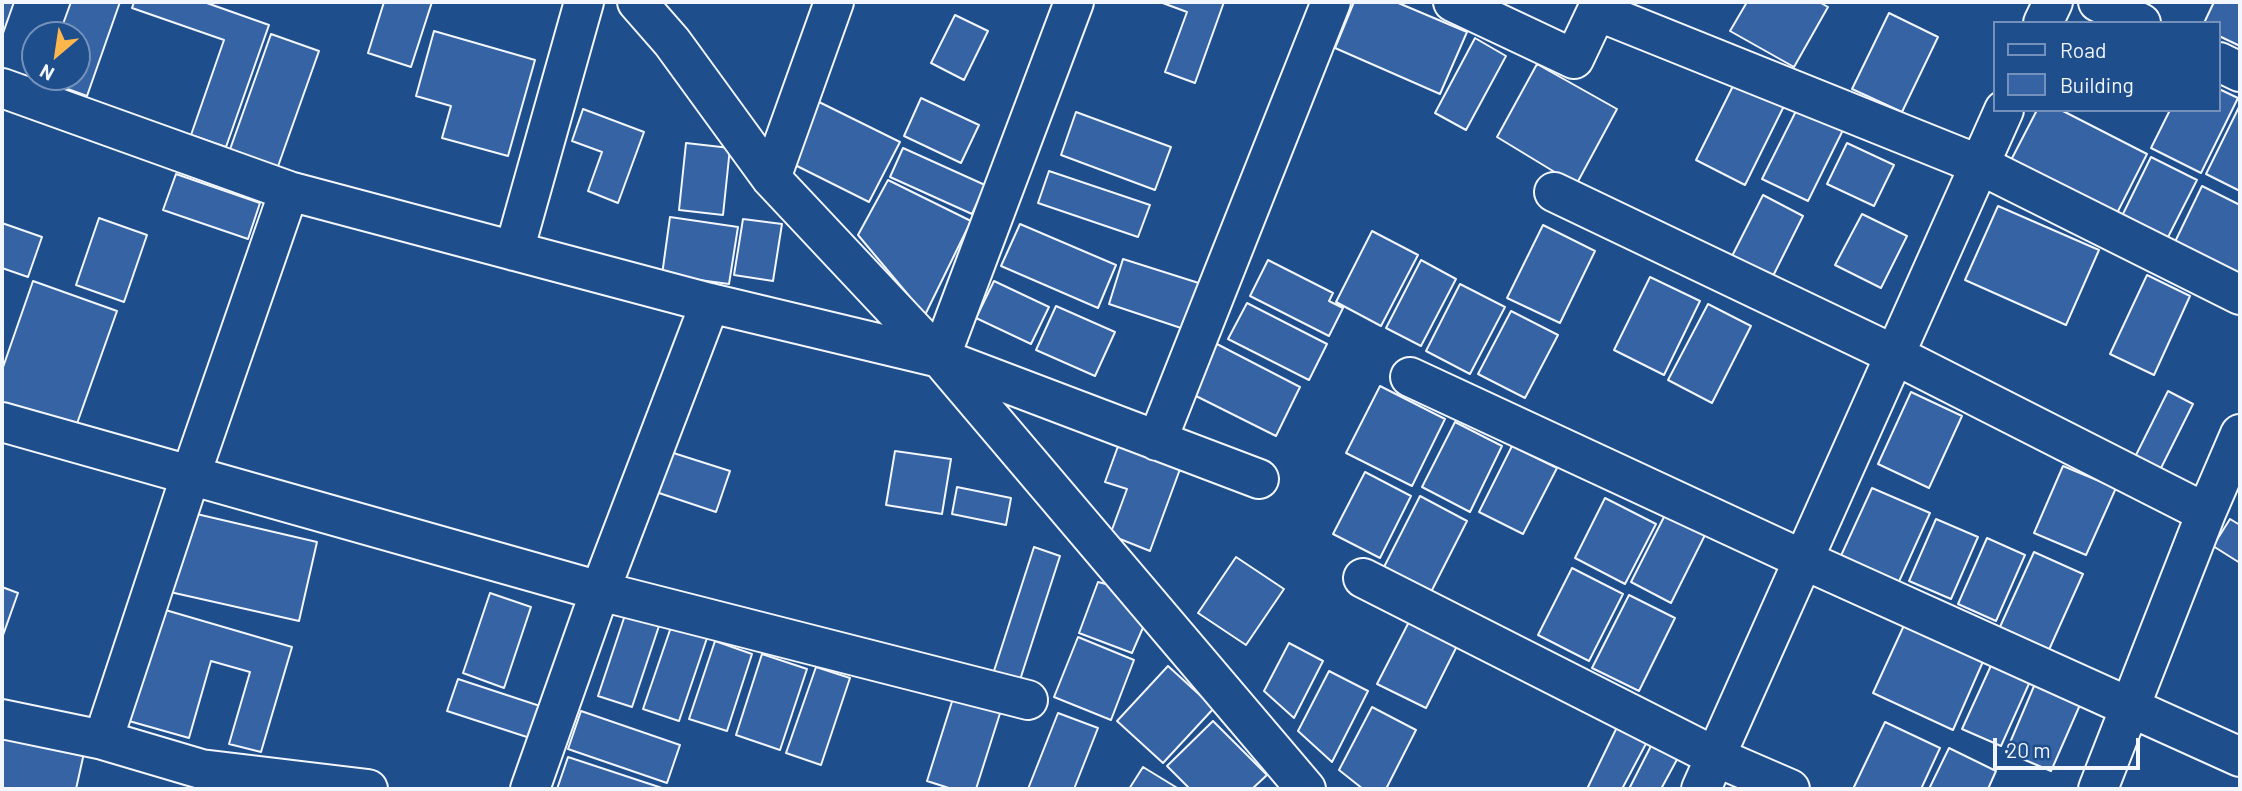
<!DOCTYPE html>
<style>
body{margin:0}
#map{position:relative;width:2242px;height:791px;overflow:hidden;background:#1f4e8c;font-family:Barlow,sans-serif}
canvas{display:block}
.frame{position:absolute;inset:0;border:4px solid #f2f6ff;pointer-events:none}
.legend{position:absolute;left:1993px;top:21px;width:228px;height:91px;box-sizing:border-box;background:#1f4e8c;border:2px solid #7391ba;margin:0;padding:9px 12px;list-style:none;font-size:21px;color:#f2f6ff}
.legend li{display:flex;align-items:center;gap:14px;height:35px}
.legend b{width:35px;border:2px solid #7391ba}
.north{position:absolute;left:21px;top:21px;width:70px;height:70px;box-sizing:border-box;background:#1f4e8c;border:2px solid #7391ba;border-radius:50%;rotate:209deg;font-size:19px;font-weight:700;line-height:28px;text-align:center;color:#f2f6ff}
.north::after{content:'';display:block;margin:auto;width:24px;height:32px;background:#ffb74d;clip-path:polygon(50% 0,100% 100%,50% 72%,0 100%)}
.scale{position:absolute;left:1993px;top:738px;width:147px;height:32px;box-sizing:border-box;border:4px solid #f2f6ff;border-top:0;padding-left:9px;font-size:21px;line-height:24px;white-space:nowrap;color:#f2f6ff;-webkit-text-stroke:5px #1f4e8c;paint-order:stroke}
</style>
<div id="map">
<canvas width="2242" height="791"></canvas>
<div class="frame"></div>
<ul class="legend">
<li><b style="height:9px;background:#1f4e8c"></b>Road</li>
<li><b style="height:19px;background:#3563a3"></b>Building</li>
</ul>
<div class="north">N</div>
<div class="scale">20 m</div>
</div>
<script>
const g = document.querySelector('canvas').getContext('2d');
g.lineJoin = 'round';
function fill(path, color) { g.fillStyle = color; g.fill(path, 'evenodd'); }
const shape = rows => new Path2D(rows.map(r => 'M' + r).join(''));
function trace(path, color, width, dash) { g.strokeStyle = color; g.lineWidth = width; g.lineCap = dash ? 'butt' : 'round'; g.setLineDash(dash || []); g.stroke(path); }
const building = shape([
 [2,2,14,2,2,36,2,2],
 [71,2,120,2,87,96,43,80,44,77,77,77,77,35,59,35,71,2],
 [134,2,204,2,269,25,226,147,191,135,224,40,132,8,134,2],
 [384,2,432,2,411,67,368,53,384,2],
 [1160,2,1224,2,1195,83,1165,72,1187,12,1160,2],
 [1354,2,1396,2,1467,32,1440,94,1335,48,1354,2],
 [1747,2,1819,2,1828,7,1794,67,1730,31,1747,2],
 [2214,2,2240,2,2240,46,2219,36,2219,23,2204,23,2214,2],
 [1889,13,1938,37,1902,112,1852,89,1889,13],
 [955,15,988,31,964,80,931,63,955,15],
 [434,31,535,60,508,156,442,138,451,106,416,96,434,31],
 [271,34,319,51,276,172,228,155,271,34],
 [1475,38,1506,56,1466,130,1435,113,1475,38],
 [1537,64,1617,109,1576,185,1497,137,1537,64],
 [1735,82,1784,106,1745,185,1696,160,1735,82],
 [2219,89,2238,98,2201,173,2151,148,2170,110,2219,110,2219,89],
 [921,98,979,125,961,163,904,136,921,98],
 [815,100,900,142,869,202,785,160,815,100],
 [1800,103,1845,126,1808,201,1762,179,1800,103],
 [2240,105,2240,191,2206,174,2240,105],
 [583,109,644,132,618,203,588,191,602,152,572,141,583,109],
 [2037,110,2061,110,2147,154,2114,219,2009,164,2037,110],
 [1076,112,1171,147,1155,190,1061,155,1076,112],
 [686,143,730,148,723,215,679,210,686,143],
 [1847,143,1894,165,1874,206,1827,184,1847,143],
 [903,148,985,185,972,214,890,177,903,148],
 [2151,157,2197,180,2163,247,2118,224,2151,157],
 [1049,171,1150,205,1138,237,1038,203,1049,171],
 [176,174,260,203,248,239,163,210,176,174],
 [888,180,971,221,925,315,858,235,888,180],
 [2202,186,2240,205,2240,280,2171,250,2202,186],
 [1763,195,1803,216,1769,284,1728,264,1763,195],
 [1998,206,2099,250,2066,325,1965,280,1998,206],
 [1862,214,1907,236,1881,288,1835,265,1862,214],
 [670,217,738,227,729,284,662,275,670,217],
 [99,218,147,235,124,302,76,285,99,218],
 [743,219,782,224,773,281,734,275,743,219],
 [2,223,42,237,28,277,2,268,2,223],
 [1020,224,1116,265,1098,308,1001,266,1020,224],
 [1543,225,1595,251,1560,323,1507,298,1543,225],
 [1372,231,1418,255,1381,326,1336,302,1372,231],
 [1123,259,1205,285,1190,331,1109,304,1123,259],
 [1268,260,1333,293,1329,301,1343,308,1329,336,1250,296,1268,260],
 [1421,260,1456,279,1421,346,1386,328,1421,260],
 [2147,275,2190,296,2154,375,2110,354,2147,275],
 [1650,277,1700,301,1664,375,1614,350,1650,277],
 [33,281,117,311,74,432,2,407,2,370,33,281],
 [994,281,1049,307,1031,344,976,318,994,281],
 [1460,284,1505,307,1470,374,1426,351,1460,284],
 [1247,303,1327,344,1309,380,1228,339,1247,303],
 [1708,304,1751,326,1712,403,1668,380,1708,304],
 [1056,306,1115,332,1095,376,1036,350,1056,306],
 [1511,311,1558,335,1525,398,1478,374,1511,311],
 [1215,343,1300,387,1276,436,1190,393,1215,343],
 [1380,386,1445,419,1412,486,1346,453,1380,386],
 [2168,391,2193,404,2159,472,2134,459,2168,391],
 [1911,392,1962,416,1929,488,1878,464,1911,392],
 [1455,422,1502,446,1470,512,1422,487,1455,422],
 [1121,438,1183,461,1150,551,1110,535,1127,489,1105,482,1121,438],
 [1512,446,1557,468,1523,534,1479,512,1512,446],
 [664,450,730,471,716,512,650,490,664,450],
 [895,451,951,459,942,514,886,505,895,451],
 [2063,466,2116,488,2086,555,2034,533,2063,466],
 [1365,472,1411,496,1380,558,1333,534,1365,472],
 [957,487,1011,498,1006,525,952,514,957,487],
 [1872,488,1930,513,1897,586,1839,560,1872,488],
 [1420,496,1467,521,1431,592,1384,567,1420,496],
 [1605,498,1656,524,1625,584,1575,558,1605,498],
 [188,512,317,542,299,621,170,592,188,512],
 [1666,513,1706,533,1671,603,1631,582,1666,513],
 [1936,519,1978,537,1951,599,1909,581,1936,519],
 [2230,519,2240,525,2240,563,2213,546,2230,519],
 [1987,538,2025,555,1996,621,1958,604,1987,538],
 [1034,547,1060,556,1019,683,993,674,1034,547],
 [2034,552,2083,574,2048,652,1999,629,2034,552],
 [1236,557,1284,589,1246,645,1198,613,1236,557],
 [1572,568,1623,594,1589,661,1538,635,1572,568],
 [1098,582,1125,589,1145,623,1132,653,1079,633,1098,582],
 [2,587,18,593,2,638,2,587],
 [490,593,531,607,504,688,463,673,490,593],
 [1629,595,1675,618,1639,691,1592,668,1629,595],
 [628,606,662,617,632,707,598,696,628,606],
 [162,609,292,647,261,752,229,744,250,672,211,661,189,738,129,721,162,609],
 [1413,614,1461,638,1426,708,1377,684,1413,614],
 [1906,621,1985,657,1953,730,1873,693,1906,621],
 [671,627,707,638,679,721,643,709,671,627],
 [1078,637,1134,660,1111,720,1054,697,1078,637],
 [715,641,752,654,727,731,689,719,715,641],
 [1289,643,1323,661,1294,718,1264,691,1289,643],
 [762,654,807,669,780,750,736,735,762,654],
 [1994,659,2032,677,2001,746,1962,729,1994,659],
 [1168,666,1214,708,1163,763,1117,721,1168,666],
 [816,667,850,678,821,765,786,753,816,667],
 [1329,671,1368,691,1332,762,1298,731,1329,671],
 [458,679,540,706,530,738,447,711,458,679],
 [2037,679,2083,698,2051,771,2006,752,2037,679],
 [955,692,1002,707,976,789,952,789,927,781,955,692],
 [1372,707,1416,730,1386,789,1363,789,1339,770,1372,707],
 [581,711,680,745,667,783,568,749,581,711],
 [1058,713,1098,728,1074,789,1028,789,1058,713],
 [1213,721,1267,775,1252,789,1190,789,1167,766,1213,721],
 [1885,722,1940,748,1921,789,1853,789,1885,722],
 [1619,723,1649,738,1622,789,1587,789,1619,723],
 [4,734,84,753,76,789,2,789,2,745,4,734],
 [1654,740,1680,754,1661,789,1629,789,1654,740],
 [1949,748,1996,771,1988,789,1929,789,1949,748],
 [568,757,665,789,557,789,568,757],
 [1143,767,1179,789,1129,789,1143,767]
]);
const minor = shape([
 [637,2,672,42,771,178,940,358,1306,789],
 [1453,2,1574,59,1601,2],
 [1597,11,1980,165,2240,295],
 [2043,23,2053,2],
 [2,88,289,191,710,303,940,358,1259,479],
 [771,178,834,2],
 [1554,192,1895,355,2206,513],
 [514,251,584,2],
 [940,358,1074,2],
 [1410,377,1804,560,2240,757],
 [2,422,600,591,1028,700],
 [1157,441,1331,2],
 [1363,578,1716,757,1790,789],
 [2,719,103,740,201,769,368,789],
 [103,740,190,477,289,191],
 [530,789,600,591,710,303],
 [1701,789,2004,110],
 [2098,789,2206,513,2240,434]
]);
const tertiary = shape([
 [2098,2,2141,23],
 [2219,62,2240,72]
]);
fill(building, '#3563a3');
trace(building, '#f2f6ff', 2);
trace(minor, '#f2f6ff', 42);
trace(tertiary, '#f2f6ff', 42);
trace(minor, '#1f4e8c', 38);
trace(tertiary, '#1f4e8c', 38);
</script>
